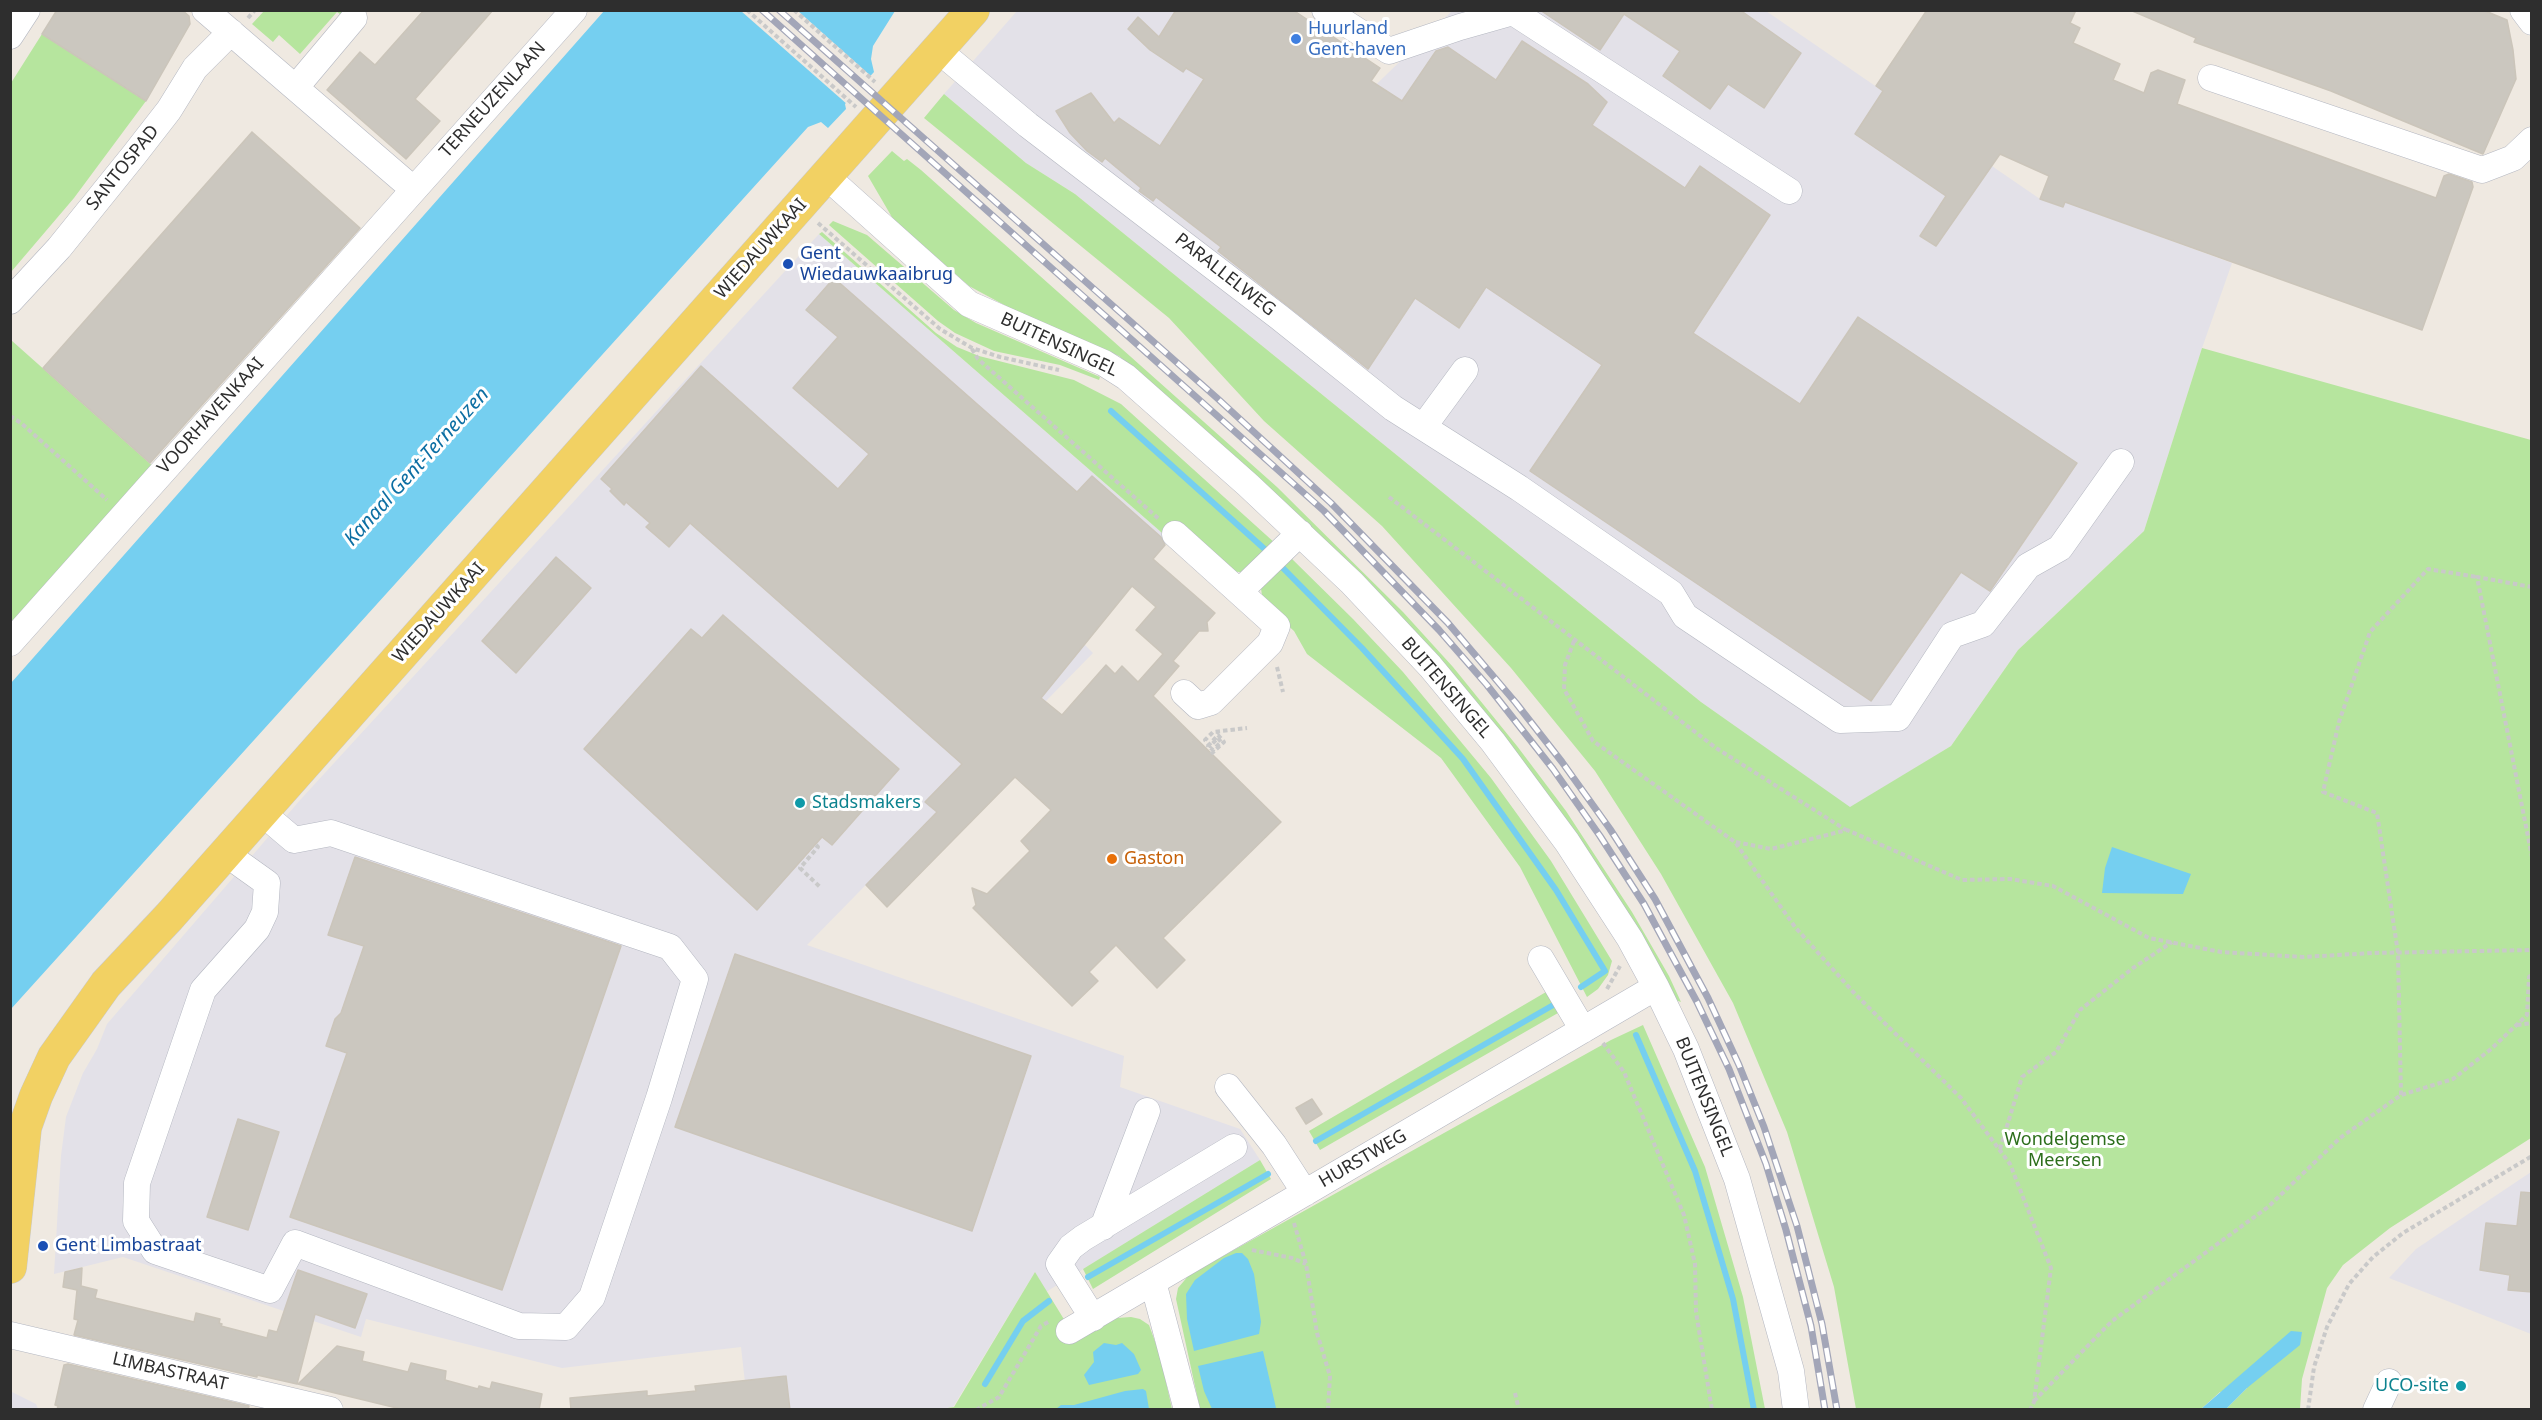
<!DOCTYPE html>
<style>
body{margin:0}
#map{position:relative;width:2542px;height:1420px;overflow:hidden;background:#efe9e1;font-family:"Noto Sans",sans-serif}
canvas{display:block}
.frame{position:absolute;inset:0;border:12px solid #2e2e2e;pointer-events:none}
</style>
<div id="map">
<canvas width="2542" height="1420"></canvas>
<div class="frame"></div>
</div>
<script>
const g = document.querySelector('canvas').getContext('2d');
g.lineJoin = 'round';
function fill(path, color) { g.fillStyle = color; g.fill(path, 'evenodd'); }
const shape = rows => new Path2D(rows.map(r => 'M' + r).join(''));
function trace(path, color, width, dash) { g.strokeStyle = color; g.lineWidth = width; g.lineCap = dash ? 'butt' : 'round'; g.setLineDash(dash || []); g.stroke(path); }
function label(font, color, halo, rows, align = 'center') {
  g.font = font + ' "Noto Sans",sans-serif'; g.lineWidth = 6; g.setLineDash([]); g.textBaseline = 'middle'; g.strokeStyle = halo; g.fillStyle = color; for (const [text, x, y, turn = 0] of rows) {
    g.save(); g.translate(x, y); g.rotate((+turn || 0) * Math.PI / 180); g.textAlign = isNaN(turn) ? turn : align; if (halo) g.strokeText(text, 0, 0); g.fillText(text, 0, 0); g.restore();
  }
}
const industrial = shape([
 [1017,11,1212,11,1354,106,1452,11,1766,11,2040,199,2062,207,2065,202,2232,263,2202,348,2144,531,2018,650,1951,746,1850,808,1701,702,1075,194,1026,163,944,94],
 [819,234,1169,539,1084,644,1093,653,807,945,1124,1056,1120,1087,1240,1129,1260,1160,1046,1292,1035,1272,953,1407,934,1410,748,1409,741,1347,562,1368,366,1319,361,1337,123,1257,54,1274,61,1156,66,1117,83,1073,97,1049,107,1024,301,799],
 [2531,1172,2531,1334,2389,1278,2416,1249],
 [10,1391,36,1404,38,1409,11,1409]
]);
const green = shape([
 [264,11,356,11,348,20,337,12,300,54,279,35,273,42,252,24],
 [42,34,146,101,74,198,11,272,11,83],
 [944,94,1026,163,1075,194,1701,702,1850,807,1951,746,2018,650,2144,531,2202,348,2531,440,2531,1138,2390,1228,2343,1265,2327,1288,2302,1379,2300,1409,2226,1409,2247,1388,2220,1392,2201,1409,1856,1409,1834,1287,1787,1132,1733,1003,1661,874,1595,771,1511,668,1382,526,1264,421,1169,318,924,118],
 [892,151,904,161,907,159,921,170,1277,487,1403,612,1453,667,1517,746,1566,811,1632,912,1669,976,1681,1002,1672,999,1593,860,1538,781,1490,721,1310,528,1119,356,1019,313,969,286,893,219,868,176],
 [833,221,867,235,954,310,976,323,1100,377,1099,380,1060,365,994,351,955,333,938,321,829,225],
 [822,232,936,333,957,347,979,356,1074,380,1121,404,1276,544,1252,573,1227,571,1169,539,819,234],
 [11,340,155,468,11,629],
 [1290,557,1353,619,1403,672,1491,778,1551,861,1612,961,1608,975,1598,989,1587,997,1520,867,1441,758,1307,654,1294,631,1263,603,1260,581],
 [1546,992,1558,1013,1320,1150,1309,1131],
 [1643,1025,1705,1167,1743,1297,1765,1409,1200,1409,1176,1299,1178,1288,1189,1275,1611,1040],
 [1260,1160,1271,1179,1093,1289,1083,1269],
 [1035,1272,1065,1321,1059,1326,1070,1344,1117,1318,1131,1317,1140,1319,1149,1325,1160,1355,1172,1409,934,1410,954,1407]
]);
const water = shape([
 [604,11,895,11,873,46,871,59,874,72,845,104,846,109,828,128,821,122,808,127,11,1009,11,683],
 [2112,847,2191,874,2183,894,2102,893,2105,868],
 [1236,1253,1242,1253,1248,1259,1254,1274,1261,1322,1259,1334,1194,1351,1187,1319,1186,1294,1195,1280,1224,1258],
 [2291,1331,2302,1332,2300,1345,2247,1388,2226,1409,2201,1409],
 [1104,1343,1116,1345,1122,1343,1134,1354,1141,1370,1138,1374,1089,1385,1084,1375,1094,1362,1093,1352],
 [1263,1351,1276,1408,1212,1409,1204,1391,1198,1366],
 [1143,1389,1146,1391,1149,1409,1056,1409,1061,1405,1074,1405,1125,1391]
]);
const pier = shape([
 [741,11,798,11,872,77,848,105]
]);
const stream = shape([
 [1111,411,1269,553],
 [1278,563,1362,648,1463,759,1556,890,1605,971,1581,987],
 [1636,1035,1695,1171,1733,1299,1754,1410],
 [1316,1141,1555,1004],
 [1088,1277,1268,1174],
 [985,1384,1023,1321,1049,1301]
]);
const building = shape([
 [57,10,182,10,189,16,190,24,146,101,42,34,57,10],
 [424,10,493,10,415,99,440,121,406,159,327,90,360,52,375,65,424,10],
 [1176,10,1293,10,1380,68,1371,81,1402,101,1436,51,1448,47,1496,80,1522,41,1588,84,1607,102,1592,125,1685,188,1700,166,1770,215,1693,333,1800,404,1858,317,2077,463,1990,591,1961,572,1871,701,1530,471,1602,365,1486,287,1459,328,1415,298,1368,369,1218,251,1221,247,1156,197,1153,201,1139,191,1141,188,1105,158,1102,162,1087,151,1070,133,1056,111,1091,93,1114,123,1119,118,1160,146,1204,79,1186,68,1183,72,1150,50,1128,29,1138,17,1159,37,1176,10],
 [1540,10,1740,10,1801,53,1764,108,1728,84,1710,109,1663,76,1680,51,1624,14,1600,50,1540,10],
 [1927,10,2076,10,2070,23,2080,28,2073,43,2120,64,2113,80,2144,93,2151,73,2158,70,2185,80,2177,104,2436,198,2444,176,2449,174,2472,182,2473,187,2422,330,2065,202,2063,207,2040,199,2049,176,2000,154,1936,246,1920,236,1946,196,1855,134,1883,91,1876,86,1927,10],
 [2130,10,2483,10,2507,20,2513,50,2516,79,2483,154,2331,91,2194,42,2196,38,2130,10],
 [252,132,360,228,150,463,43,368,252,132],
 [834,278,1077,492,1092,476,1161,537,1165,545,1153,559,1215,613,1207,622,1208,631,1199,631,1173,661,1179,666,1153,696,1281,822,1163,938,1185,960,1157,988,1116,945,1089,972,1098,981,1072,1006,973,908,976,905,972,888,987,894,1030,851,1021,841,1051,810,1015,777,887,907,866,885,937,812,925,802,962,764,690,523,669,547,646,527,650,523,626,502,624,505,610,491,612,489,601,479,701,366,838,489,869,454,793,388,838,337,806,310,834,278],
 [1132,586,1156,607,1136,630,1163,654,1138,682,1122,666,1115,674,1106,665,1062,715,1041,698,1132,586],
 [556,557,591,588,516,673,482,641,556,557],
 [723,615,899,769,832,845,822,837,757,910,584,749,691,629,702,638,723,615],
 [355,857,621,946,502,1290,290,1217,347,1053,326,1046,335,1019,341,1013,364,946,328,935,355,857],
 [735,954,1031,1056,972,1231,675,1127,735,954],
 [1312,1099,1322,1114,1306,1124,1296,1108,1312,1099],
 [238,1119,279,1132,248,1230,207,1217,238,1119],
 [2521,1192,2532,1193,2532,1292,2508,1290,2510,1275,2480,1270,2486,1223,2517,1226,2521,1192],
 [82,1268,81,1286,97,1290,95,1298,194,1322,196,1313,220,1319,219,1323,222,1324,221,1326,267,1338,269,1330,277,1332,298,1270,367,1294,355,1328,315,1314,297,1384,257,1375,257,1377,74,1335,78,1320,74,1319,77,1290,63,1287,65,1272,82,1268],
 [337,1346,364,1352,362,1361,408,1372,411,1363,446,1371,445,1380,478,1389,479,1386,490,1389,492,1382,542,1394,539,1410,405,1410,298,1384,337,1346],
 [68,1364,249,1406,248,1410,57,1410,58,1406,55,1405,64,1365,68,1364],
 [786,1376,790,1410,571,1410,570,1398,647,1391,647,1396,696,1391,695,1386,786,1376]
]);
const path = shape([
 [747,10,856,107],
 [794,10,875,82],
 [248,18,255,10],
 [818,223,940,329,972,348,1000,357,1059,370],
 [972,349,978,359,1159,519],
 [10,416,21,423,107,500],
 [1389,497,1716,748,1846,830],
 [2532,587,2477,577,2532,857],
 [1574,641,1565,665,1564,689,1593,741,1735,842,1795,927,1855,994,1961,1098,2010,1164,2051,1268,2034,1402,2030,1410],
 [1277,667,1283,692],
 [1211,754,1224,742,1218,735,1208,746,1213,750,1221,742,1218,738,1210,746,1205,740,1213,732,1247,728],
 [1736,842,1771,849,1847,830,1962,880,2010,879,2053,886,2149,938,2221,952,2303,957,2372,953,2532,950],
 [816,845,818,847,800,868,820,887],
 [1607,989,1620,966],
 [2517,1025,2532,1023],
 [1603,1043,1624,1072,1684,1215,1695,1264,1696,1312,1712,1410],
 [2401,1095,2398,953,2377,813,2323,792,2339,722,2370,632,2428,569,2477,577],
 [2000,1149,2022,1077,2056,1052,2080,1010,2133,968,2172,942],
 [1294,1223,1306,1264,1317,1333,1330,1376,1328,1410],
 [1252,1250,1292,1258,1306,1264],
 [1515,1393,1519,1410],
 [2034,1401,2112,1321,2268,1207,2340,1138,2401,1095,2453,1079,2491,1049,2527,1015,2529,977,2532,974],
 [976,1410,999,1397,1041,1326,1050,1321],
 [2308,1410,2314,1367,2327,1327,2349,1284,2373,1257,2403,1233,2532,1156]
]);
const minor = shape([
 [205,10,413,189],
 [1325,10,1389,51,1460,27,1513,12,1789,191],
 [2523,10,2532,22],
 [10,36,27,10],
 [938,50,1028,125,1279,317,1393,408,1519,488,1671,593,1685,616,1840,720,1898,718,1952,635,1983,624,2028,566,2060,548,2121,462],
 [2211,78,2482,170,2513,158,2532,140],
 [296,87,354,18],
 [826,176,969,304,1104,363,1126,377,1248,485,1352,583,1430,666,1493,742,1567,842,1630,939,1656,987,1686,1049,1737,1179,1791,1371,1796,1410],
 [10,301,59,248,134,155,169,110,195,68,231,32],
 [1424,426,1465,370],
 [1175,534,1277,626,1270,643,1211,702,1198,706,1184,693],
 [1240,591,1300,533],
 [10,643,574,10],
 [225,853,267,883,265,912,257,929,203,990,137,1183,136,1221,155,1251,270,1290,295,1243,519,1326,566,1327,592,1297,659,1098,695,979,670,947,331,833,294,840,261,812],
 [1541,959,1583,1030],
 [1228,1087,1274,1145,1305,1193],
 [1103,1227,1147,1111],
 [1153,1282,1187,1410],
 [1093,1318,1059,1264,1071,1247,1083,1238,1234,1147],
 [1069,1331,1656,987],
 [10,1335,330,1410],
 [2376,1410,2389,1382]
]);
const major = shape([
 [10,1267,25,1127,36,1096,54,1057,106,984,169,917,973,10]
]);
const rail = shape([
 [762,10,1324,511,1439,630,1487,685,1553,769,1600,836,1644,904,1697,1002,1729,1069,1766,1164,1786,1230,1811,1326,1825,1410],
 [779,10,1217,398,1331,503,1448,623,1516,703,1562,762,1610,829,1655,899,1708,998,1739,1065,1764,1127,1797,1226,1822,1324,1837,1410]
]);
const markers = [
 [1296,39,6,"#3f7fe0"],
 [788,264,6,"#1a4fb4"],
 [800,803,6,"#0f9aa8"],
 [1112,859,6,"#e8710a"],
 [43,1246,6,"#1a4fb4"],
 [2461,1386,6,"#0f9aa8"]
];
const shopNames = [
 ["Huurland",1308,29],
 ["Gent-haven",1308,50]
];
const streetNames = [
 ["TERNEUZENLAAN",493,100,-48],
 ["SANTOSPAD",123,168,-51],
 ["WIEDAUWKAAI",761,249,-48],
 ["PARALLELWEG",1225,275,38],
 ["BUITENSINGEL",1059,345,25],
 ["VOORHAVENKAAI",211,416,-48],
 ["WIEDAUWKAAI",439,613,-48],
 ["BUITENSINGEL",1446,688,49],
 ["BUITENSINGEL",1704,1097,68],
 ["HURSTWEG",1363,1159,-30],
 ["LIMBASTRAAT",170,1372,13]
];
const transitNames = [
 ["Gent",800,254],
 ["Wiedauwkaaibrug",800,275],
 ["Gent Limbastraat",55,1246]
];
const cultureNames = [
 ["Stadsmakers",812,803],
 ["UCO-site",2449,1386,"right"]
];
const foodNames = [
 ["Gaston",1124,859]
];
const parkNames = [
 ["Wondelgemse",2065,1140],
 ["Meersen",2065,1161]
];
const waterNames = [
 ["Kanaal Gent-Terneuzen",417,467,-48]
];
fill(industrial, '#e3e1e8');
fill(green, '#b6e59e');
fill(water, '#75cff0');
fill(pier, '#efe9e1');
trace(stream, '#75cff0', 6);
fill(building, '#cbc7bf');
trace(building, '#cbc5ba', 1.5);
trace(minor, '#b4b7c1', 27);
trace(major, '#c9c9c9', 34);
trace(path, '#c9c9c9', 4, [4.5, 3]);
trace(minor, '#fff', 26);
trace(major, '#f2d163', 33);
trace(rail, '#a3a6b8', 7);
trace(rail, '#fff', 4.5, [14]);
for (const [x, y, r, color] of markers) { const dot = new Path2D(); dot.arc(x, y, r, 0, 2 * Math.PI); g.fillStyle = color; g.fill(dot); trace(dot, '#fff', 2); }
label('18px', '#366cbe', '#fff', shopNames, 'left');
label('18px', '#2e2e2e', '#fff', streetNames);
label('18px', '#164399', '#fff', transitNames, 'left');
label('18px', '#0d838f', '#fff', cultureNames, 'left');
label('18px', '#c56008', '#fff', foodNames, 'left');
label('18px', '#2c6e1b', '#fff', parkNames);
label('italic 20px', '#0d6fa3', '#fff', waterNames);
</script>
